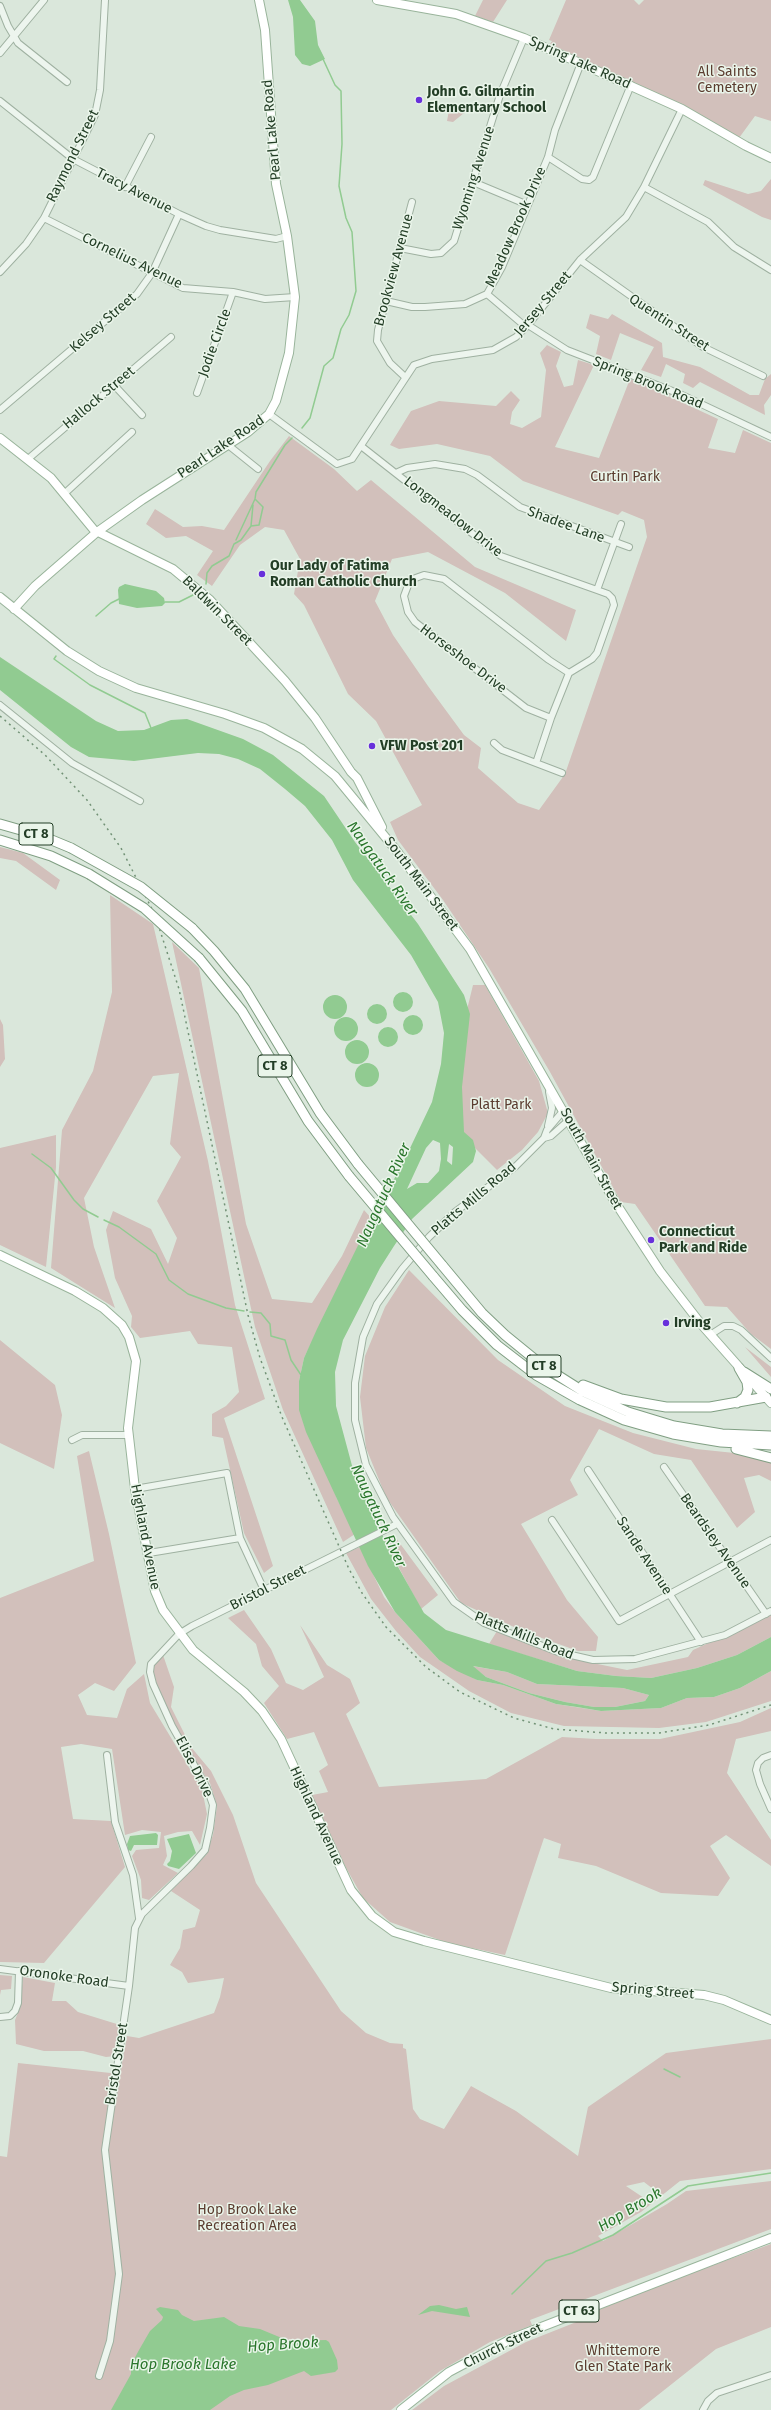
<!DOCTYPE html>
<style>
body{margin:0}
canvas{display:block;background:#dae7db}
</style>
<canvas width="771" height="2410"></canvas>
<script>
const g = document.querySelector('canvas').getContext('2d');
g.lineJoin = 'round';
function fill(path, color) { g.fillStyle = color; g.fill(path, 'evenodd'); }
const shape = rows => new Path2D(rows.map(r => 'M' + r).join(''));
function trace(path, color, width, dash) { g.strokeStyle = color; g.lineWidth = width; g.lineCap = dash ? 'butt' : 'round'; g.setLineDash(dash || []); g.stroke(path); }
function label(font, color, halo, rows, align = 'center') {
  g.font = font + ' "Fira Sans",sans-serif'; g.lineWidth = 3; g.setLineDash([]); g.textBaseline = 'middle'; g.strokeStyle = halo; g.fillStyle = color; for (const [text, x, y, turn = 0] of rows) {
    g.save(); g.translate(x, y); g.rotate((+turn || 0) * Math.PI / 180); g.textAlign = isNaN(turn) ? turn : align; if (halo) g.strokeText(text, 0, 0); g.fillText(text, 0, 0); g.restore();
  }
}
const green = shape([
 [483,0,507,0,493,22,475,16],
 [566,0,634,0,639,5,644,0,771,0,771,121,755,116,739,138,684,106,550,44,552,41,549,40],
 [462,104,466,109,464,113,453,122,447,121,450,105],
 [771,179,771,220,762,217,703,185,705,180,748,194,761,191],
 [590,314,608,319,612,314,662,343,663,357,700,367,750,395,759,395,765,379,771,374,771,395,764,405,765,415,700,382,693,388,683,383,685,374,666,364,661,377,641,370,654,347,620,333,611,360,596,354,600,336,586,328],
 [547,345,561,352,556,366,564,387,573,385,578,360,594,365,555,447,599,458,630,379,672,395,668,396,718,419,708,448,735,453,743,430,771,443,771,1349,751,1334,727,1307,705,1306,635,1204,621,1202,550,1072,489,968,443,900,398,840,390,822,422,805,376,721,348,694,304,605,294,594,300,559,284,530,265,527,240,545,212,586,197,575,213,551,186,536,166,538,146,524,155,509,183,527,202,526,224,530,270,461,289,436,334,469,357,491,371,480,475,567,576,610,566,641,505,593,428,552,392,559,375,601,393,635,428,686,464,735,481,748,478,768,518,803,539,810,565,774,647,537,644,520,622,511,618,515,523,481,490,456,437,444,399,449,390,445,411,411,439,401,496,406,511,391,520,400,512,412,510,424,522,428,541,417,546,370,540,353],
 [0,847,23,853,60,880,56,890,16,861,0,858],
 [110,895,153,924,208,1161,235,1305,265,1399,224,1418,273,1566,264,1573,244,1533,223,1438,212,1436,212,1414,226,1406,239,1392,232,1347,198,1344,190,1331,140,1338,131,1327,132,1316,115,1278,106,1230,113,1211,151,1229,168,1264,177,1238,157,1201,181,1157,170,1144,179,1073,153,1076,84,1198,94,1247,115,1308,51,1268,62,1130,93,1071,112,992],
 [172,942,199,968,246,1224,272,1299,312,1303,342,1256,364,1210,372,1219,304,1358,299,1381,337,1499,355,1534,343,1542,283,1410,255,1327],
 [473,985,485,985,539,1081,548,1113,538,1132,522,1150,497,1170,462,1135,457,1108,464,1022],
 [0,1019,3,1025,5,1059,0,1067],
 [56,1135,56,1167,46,1267,0,1245,0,1148],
 [409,1270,498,1360,565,1406,633,1433,696,1449,744,1454,771,1463,771,1481,759,1475,744,1478,755,1512,737,1528,691,1460,654,1454,599,1429,570,1480,578,1495,521,1524,567,1600,598,1637,596,1651,578,1651,525,1632,461,1603,386,1497,366,1448,360,1397,365,1356,385,1307],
 [0,1340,55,1385,62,1415,54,1469,0,1443],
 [745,1347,771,1367,771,1377],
 [89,1451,109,1534,136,1663,114,1691,95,1683,78,1695,87,1715,117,1718,127,1689,144,1674,150,1703,202,1789,207,1814,200,1845,192,1831,178,1832,164,1836,167,1856,163,1865,178,1873,149,1900,142,1898,141,1880,132,1856,136,1850,159,1848,161,1832,142,1830,125,1835,112,1749,81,1744,61,1747,73,1819,111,1821,125,1867,44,1963,0,1962,0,1598,94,1561,77,1456],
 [393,1534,438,1595,421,1609,383,1538],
 [360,1547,384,1597,395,1612,439,1660,477,1680,503,1685,556,1704,601,1711,661,1708,687,1698,714,1697,740,1688,771,1671,771,1701,706,1722,659,1728,564,1726,511,1713,469,1691,420,1657,396,1631,371,1599,346,1553],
 [244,1610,271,1649,286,1683,303,1690,324,1677,300,1625,327,1665,350,1679,360,1703,346,1714,379,1787,486,1779,562,1737,596,1739,660,1739,740,1722,771,1708,771,1731,736,1739,727,1773,771,1840,771,1866,726,1835,710,1846,730,1878,718,1896,661,1893,596,1866,558,1858,561,1844,544,1838,505,1955,448,1943,390,1922,363,1898,345,1866,312,1795,328,1792,319,1771,328,1765,314,1732,287,1739,264,1703,279,1686,262,1666,256,1644,228,1618],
 [771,1615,771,1637,737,1655,697,1668,651,1678,616,1676,577,1671,489,1644,497,1631,558,1656,627,1670,688,1657,693,1650],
 [163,1655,174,1687,171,1707,191,1747,211,1771,233,1815,256,1883,341,2011,366,2033,390,2043,403,2044,403,2048,406,2049,413,2109,420,2119,444,2129,471,2086,516,2111,578,2156,588,2107,666,2053,771,2039,771,2169,680,2181,641,2212,598,2236,603,2241,667,2204,686,2191,771,2181,771,2229,530,2320,532,2325,490,2342,440,2371,391,2410,0,2410,0,2156,7,2157,18,2063,120,2074,127,2036,139,2038,214,2013,220,1997,224,1978,188,1983,182,1972,170,1965,180,1948,183,1930,195,1927,200,1910,171,1891,206,1855,213,1835,217,1806,210,1783,189,1752,167,1711,152,1672,156,1662],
 [644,2182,657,2192,650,2202,626,2186],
 [472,1666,507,1672,537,1684,623,1688,649,1695,645,1701,615,1707,594,1707,565,1702,529,1693,486,1677],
 [0,1975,12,1976,11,1989,1,1990,0,1995],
 [23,1977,55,1983,52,2001,66,2001,78,2012,120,2025,115,2056,106,2057,83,2051,44,2051,16,2044,15,2020,20,2008],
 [771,2244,771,2327,716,2349,639,2410,412,2410,444,2386,526,2342,594,2315,593,2312,651,2288]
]);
const water = shape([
 [288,0,300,0,315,21,318,45,325,59,310,66,302,64,295,55,293,17],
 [125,584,156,591,164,598,165,603,162,606,137,608,119,604,118,590,119,587],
 [0,657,96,721,118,731,144,730,171,720,187,719,243,739,273,755,324,796,355,842,418,924,464,995,470,1014,462,1087,464,1132,473,1140,476,1151,473,1162,412,1219,394,1246,380,1268,343,1340,335,1372,336,1406,354,1473,393,1558,424,1613,446,1630,577,1671,616,1676,651,1678,697,1668,737,1655,771,1637,771,1671,740,1688,714,1697,687,1698,661,1708,601,1711,577,1707,556,1704,503,1685,477,1680,457,1671,439,1660,395,1612,368,1566,306,1432,299,1410,299,1381,304,1358,317,1329,367,1227,402,1165,432,1102,441,1064,444,1033,438,1002,411,955,353,880,332,840,305,806,285,789,260,769,238,759,219,754,198,753,134,761,89,757,71,747,0,690],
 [433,1140,440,1143,441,1159,439,1171,428,1183,417,1183,407,1189,426,1148],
 [449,1144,453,1147,452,1165,447,1161],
 [473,1666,507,1672,537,1684,623,1688,649,1695,645,1701,615,1707,594,1707,565,1702,529,1693,486,1677],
 '393 1002a10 10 0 1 1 20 0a10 10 0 1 1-20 0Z',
 '323 1007a12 12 0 1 1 24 0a12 12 0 1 1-24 0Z',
 '367 1014a10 10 0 1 1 20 0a10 10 0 1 1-20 0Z',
 '403 1025a10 10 0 1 1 20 0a10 10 0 1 1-20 0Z',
 '334 1029a12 12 0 1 1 24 0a12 12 0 1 1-24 0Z',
 '378 1037a10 10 0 1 1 20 0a10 10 0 1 1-20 0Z',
 '345 1052a12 12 0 1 1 24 0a12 12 0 1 1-24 0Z',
 '355 1075a12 12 0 1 1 24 0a12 12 0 1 1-24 0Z',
 [156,1833,158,1835,157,1845,134,1845,131,1851,128,1850,127,1844,130,1836],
 [189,1834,196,1853,179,1869,168,1866,167,1864,170,1861,172,1851,167,1839],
 [439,2305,456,2309,467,2307,470,2317,432,2311,418,2315,430,2306],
 [160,2307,178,2310,182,2315,194,2321,224,2317,239,2326,260,2329,289,2341,326,2340,329,2342,337,2360,338,2369,335,2372,311,2376,304,2371,268,2385,244,2390,230,2396,210,2410,111,2410,131,2374,131,2365,139,2350,150,2331,162,2320,163,2317,156,2309]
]);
const stream = shape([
 [302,428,310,418,324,366,333,358,341,329,349,315,356,291,352,232,346,218,339,186,342,144,341,91,335,85,323,59],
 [251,526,253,505],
 [236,540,255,499],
 [206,584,207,573,212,566,229,556,234,544,241,540,251,526,259,525,263,507,255,499,256,492,285,445,292,438],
 [165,602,179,602,195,594],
 [96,616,111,603,119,599],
 [56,656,54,659,90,685,145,713,151,728],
 [32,1154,51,1168,74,1200,83,1209,98,1217],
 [104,1220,119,1227,156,1254,169,1280,188,1294,226,1308,244,1311],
 [250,1312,261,1313,270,1324,271,1336,285,1340,291,1360,301,1375],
 [664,2069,680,2077],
 [512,2294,546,2261,572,2253,613,2235,688,2186,771,2173]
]);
const minor = shape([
 [0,6,8,26,18,43,67,82],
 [0,53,44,0],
 [0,101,73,159,179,214,206,226,220,230,276,239,287,236],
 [548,157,582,179,589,180,593,177,631,85],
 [473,182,528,205],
 [125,187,151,137],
 [644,187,708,222,734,247,771,270],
 [44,218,183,288,233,292,265,299,295,297],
 [400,248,431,254,441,253,454,241,500,95,524,38],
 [580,260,703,347,763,376],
 [0,272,26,244,44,218,95,115,100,90,105,0],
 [487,294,526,327],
 [386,301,412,307,425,307,465,304,487,294,502,267,548,157,555,130,581,63],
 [528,325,567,350,680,394,771,437],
 [405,377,390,363,377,341,378,330,412,202],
 [114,385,142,415],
 [197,393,233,292],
 [0,410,137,294,152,273,179,214],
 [269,414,337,464,352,459,414,365,432,359,493,350,516,337,528,325,580,260,626,217,644,187,682,109],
 [228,445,258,469],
 [361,446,501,556,597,590,608,594,612,598,614,605,597,653,592,659,569,673,551,718,536,763],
 [28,459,171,337],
 [396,473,407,468,435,464,465,469,477,475,520,507,629,547],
 [64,494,132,432],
 [597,590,621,524],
 [0,705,72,763,140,801],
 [551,718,526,708,415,622,408,612,404,596,410,580,424,575,444,579,549,660,569,673],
 [494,743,502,750,562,773],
 [564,1110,547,1130,544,1138,516,1166,455,1212,429,1237,402,1269,377,1304,363,1337,355,1383,355,1420,366,1465,393,1517,454,1602,484,1623,558,1652,593,1660,635,1659,725,1635,771,1611],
 [548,1126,552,1108,549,1092],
 [544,1138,551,1136,569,1120],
 [710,1335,724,1326,733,1326,741,1330,771,1358],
 [72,1440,82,1435,129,1435],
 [664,1467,766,1614],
 [588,1470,701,1642],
 [135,1489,227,1473,240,1538,264,1590],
 [552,1520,619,1621,771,1540],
 [149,1553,240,1538],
 [107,1755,115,1822,133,1875,139,1918],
 [771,1755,763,1758,758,1763,756,1770,760,1784,771,1809],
 [0,1969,129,1986],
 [0,2017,10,2016,15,2011,18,2003,19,1971],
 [99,2376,110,2341,119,2274,105,2150,129,1986,135,1928,142,1914,191,1866,205,1850,210,1828,213,1805,207,1788,172,1726,153,1684,150,1672,151,1664,179,1634,192,1626,397,1524],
 [703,2410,708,2401,717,2393,771,2375]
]);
const major = shape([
 [377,0,456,14,524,38,682,109,746,146,771,158],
 [0,438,51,478,94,530,173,569,209,599,285,681,315,718,351,772,357,778,382,827],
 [0,597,67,651,99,671,136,688,225,714,264,728,302,749,335,776,396,850,470,949,615,1202,660,1271,701,1324,771,1403],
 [14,609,35,586,97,532,142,500,248,432,269,414,276,401,289,353,295,297,287,236,276,184,265,30,259,0],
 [0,1255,75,1291,103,1308,122,1325,129,1337,136,1361,128,1428,135,1489,155,1591,163,1610,193,1650,244,1692,262,1711,281,1739,351,1890,372,1916,394,1932,424,1941,611,1988,704,1995,724,2000,771,2020],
 [401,2410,449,2372,513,2338,771,2238]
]);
const highway = shape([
 [0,824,42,836,71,848],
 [0,840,51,856,89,874],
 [192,928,214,951,245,989,320,1113,358,1164],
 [199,958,242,1011,308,1121,349,1176],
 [442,1265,482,1313,505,1335,543,1366,584,1392,628,1412,674,1426,722,1434,771,1436],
 [433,1276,462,1310,497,1345,536,1375,580,1400,624,1420,673,1434,721,1442,771,1445],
 [744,1372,771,1389],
 [583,1385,621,1399,666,1407,710,1407,766,1397],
 [737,1403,745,1397,748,1390,747,1382,739,1368],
 [736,1449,771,1458]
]);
const rail = shape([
 [0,716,45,755,87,800,121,848,155,915,179,989,248,1315,260,1358,282,1417,349,1569,362,1593,386,1627,426,1667,460,1692,514,1718,554,1729,606,1733,659,1733,709,1725,771,1705]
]);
const highwayBridge = shape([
 [71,848,141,887,192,928],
 [89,874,144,908,199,958],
 [358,1164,442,1265],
 [349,1176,433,1276]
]);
const markers = [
 [419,100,4,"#6830db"],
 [262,574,4,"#6830db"],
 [372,746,4,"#6830db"],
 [651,1240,4,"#6830db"],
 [666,1323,4,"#6830db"]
];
const shields = [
 [36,834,34],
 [275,1066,34],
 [544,1366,34],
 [579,2311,40]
];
const shieldNames = [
 ["CT 8",36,834],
 ["CT 8",275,1066],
 ["CT 8",544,1366],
 ["CT 63",579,2311]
];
const streetNames = [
 ["Spring Lake Road",580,63,24],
 ["Pearl Lake Road",272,130,-95],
 ["Raymond Street",73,156,-64],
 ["Wyoming Avenue",474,178,-72],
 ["Tracy Avenue",134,191,27],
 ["Meadow Brook Drive",516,227,-66],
 ["Cornelius Avenue",132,261,26],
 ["Brookview Avenue",394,270,-75],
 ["Jersey Street",543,304,-50],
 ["Kelsey Street",103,323,-41],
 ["Quentin Street",669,323,33],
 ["Jodie Circle",215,343,-70],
 ["Spring Brook Road",648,383,22],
 ["Hallock Street",99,398,-40],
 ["Pearl Lake Road",221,447,-34],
 ["Longmeadow Drive",453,517,38],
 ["Shadee Lane",566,525,20],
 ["Baldwin Street",217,611,45],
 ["Horseshoe Drive",463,659,37],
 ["South Main Street",421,884,53],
 ["South Main Street",591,1159,61],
 ["Platts Mills Road",474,1199,-40],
 ["Highland Avenue",145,1537,79],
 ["Beardsley Avenue",715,1541,55],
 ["Sande Avenue",644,1556,57],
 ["Bristol Street",268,1588,-27],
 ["Platts Mills Road",524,1636,22],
 ["Elise Drive",194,1767,63],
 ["Highland Avenue",316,1816,65],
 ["Oronoke Road",64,1977,8],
 ["Spring Street",653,1991,5],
 ["Bristol Street",117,2064,-81],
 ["Church Street",503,2346,-26]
];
const parkNames = [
 ["All Saints",727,72],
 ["Cemetery",727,88],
 ["Curtin Park",625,477],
 ["Platt Park",501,1105],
 ["Hop Brook Lake",247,2210],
 ["Recreation Area",247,2226],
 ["Whittemore",623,2351],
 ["Glen State Park",623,2367]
];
const poiNames = [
 ["John G. Gilmartin",427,92],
 ["Elementary School",427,108],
 ["Our Lady of Fatima",270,566],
 ["Roman Catholic Church",270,582],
 ["VFW Post 201",380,746],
 ["Connecticut",659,1232],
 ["Park and Ride",659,1248],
 ["Irving",674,1323]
];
const waterNames = [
 ["Naugatuck River",382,869,55],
 ["Naugatuck River",384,1195,-66],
 ["Naugatuck River",378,1516,65],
 ["Hop Brook",630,2210,-31],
 ["Hop Brook",283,2345,-4],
 ["Hop Brook Lake",183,2365]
];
fill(green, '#d2c0bb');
fill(water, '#91cb91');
trace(stream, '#91cb91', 1.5);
trace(minor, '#9fb1a1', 8);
trace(major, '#99b49b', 10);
trace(highway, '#809f83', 11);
trace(minor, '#edf5ee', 6);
trace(major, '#fff', 8);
trace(highway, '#fff', 9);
trace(rail, '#729276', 1.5, [2, 4]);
trace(highwayBridge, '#809f83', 11, []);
trace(highwayBridge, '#fff', 9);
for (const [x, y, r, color] of markers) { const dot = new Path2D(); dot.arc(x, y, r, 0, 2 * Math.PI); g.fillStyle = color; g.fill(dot); trace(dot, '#eaf5ea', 1.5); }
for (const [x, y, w] of shields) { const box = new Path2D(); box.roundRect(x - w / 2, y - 11, w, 22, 3); g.fillStyle = '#eaf5ea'; g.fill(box); trace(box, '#233e26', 1); }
label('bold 13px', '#233e26', null, shieldNames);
label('14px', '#233e26', '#eaf5ea', streetNames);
label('14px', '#5b3c2f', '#eaf5ea', parkNames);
label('bold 14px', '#233e26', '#eaf5ea', poiNames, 'left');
label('italic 15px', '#2a762c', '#eaf5ea', waterNames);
</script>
